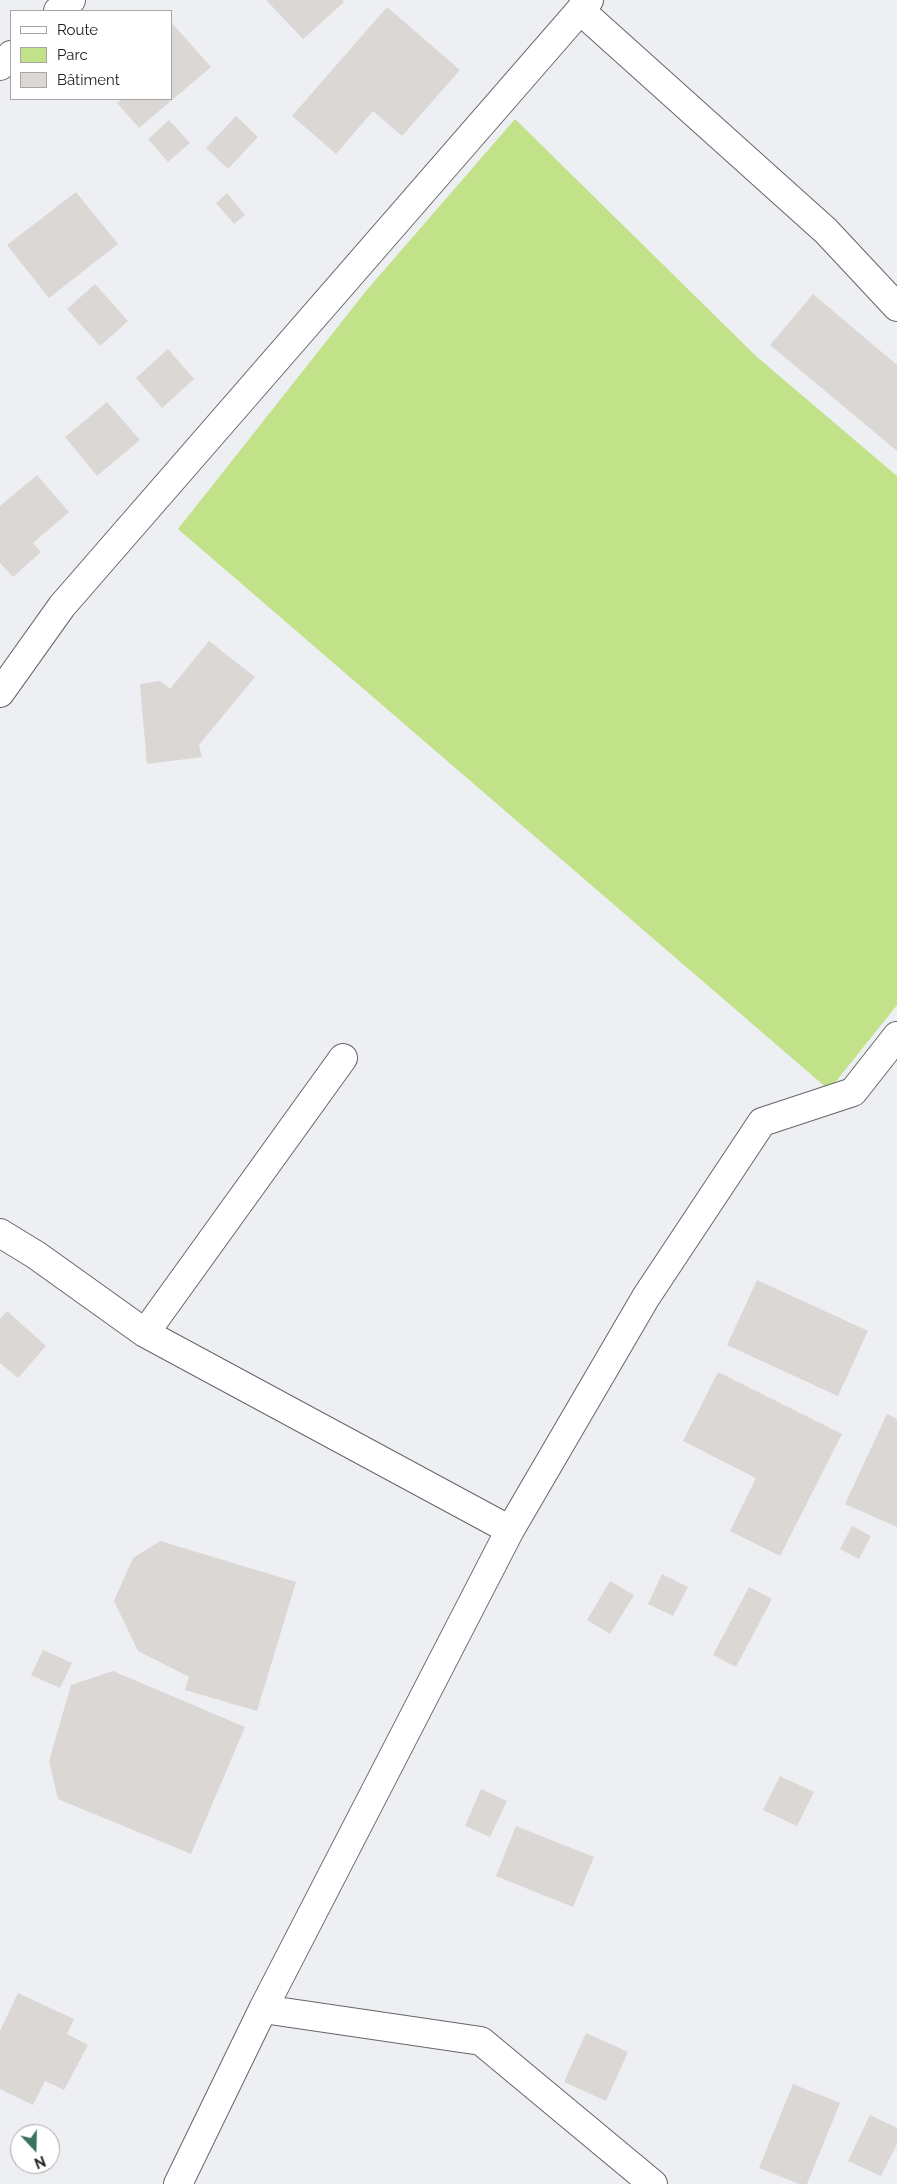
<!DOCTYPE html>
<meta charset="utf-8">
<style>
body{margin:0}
#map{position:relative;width:897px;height:2184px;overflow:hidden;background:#edeff3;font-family:Raleway,sans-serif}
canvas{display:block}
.legend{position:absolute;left:10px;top:10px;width:162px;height:90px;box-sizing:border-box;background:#fff;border:1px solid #a6a6a7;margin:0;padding:6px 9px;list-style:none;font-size:15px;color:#202122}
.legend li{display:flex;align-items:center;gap:10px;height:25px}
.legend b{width:25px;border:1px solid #a6a6a7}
.north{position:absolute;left:10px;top:2124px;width:50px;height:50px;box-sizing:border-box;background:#fff;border:1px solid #a6a6a7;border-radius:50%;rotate:159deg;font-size:14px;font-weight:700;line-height:20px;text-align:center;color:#202122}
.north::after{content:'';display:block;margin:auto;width:18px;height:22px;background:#38735c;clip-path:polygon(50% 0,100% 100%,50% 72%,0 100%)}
</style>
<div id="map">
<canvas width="897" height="2184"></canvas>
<ul class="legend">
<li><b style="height:6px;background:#fff"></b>Route</li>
<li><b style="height:14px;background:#c2e28a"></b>Parc</li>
<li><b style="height:14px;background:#dbd7d4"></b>Bâtiment</li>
</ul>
<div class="north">N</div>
</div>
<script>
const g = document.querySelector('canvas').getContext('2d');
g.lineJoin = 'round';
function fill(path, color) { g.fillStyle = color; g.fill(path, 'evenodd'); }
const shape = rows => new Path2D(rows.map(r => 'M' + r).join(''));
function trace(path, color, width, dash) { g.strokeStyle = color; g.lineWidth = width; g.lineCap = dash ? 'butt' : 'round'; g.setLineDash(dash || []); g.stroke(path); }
const green = shape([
 [515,119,757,357,897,476,897,1005,829,1090,178,529,366,291]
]);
const building = shape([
 [266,0,342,0,344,2,303,39],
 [387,7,460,70,402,136,373,111,336,154,292,116],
 [171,22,211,67,139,128,117,103,122,99,171,99],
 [236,116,258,137,228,169,206,148],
 [169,120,190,143,168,162,148,139],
 [76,192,118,244,49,298,7,245],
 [227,193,245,215,234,224,216,203],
 [95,284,128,321,100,346,67,309],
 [813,294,897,365,897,451,770,345],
 [168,349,194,379,162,408,136,378],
 [107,402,140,440,97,476,65,437],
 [37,475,69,512,33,543,41,552,13,577,0,563,0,506],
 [209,641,255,677,199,745,202,757,147,764,140,684,160,681,170,689],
 [757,1280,868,1331,838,1396,727,1345],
 [7,1311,46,1346,18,1378,0,1363,0,1319],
 [718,1372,842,1434,780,1556,730,1531,756,1478,683,1441],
 [887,1414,897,1419,897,1527,845,1504],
 [852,1526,871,1536,859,1559,840,1549],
 [160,1541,296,1582,257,1711,185,1690,189,1677,138,1651,114,1601,133,1558],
 [662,1574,688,1587,673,1616,648,1604],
 [610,1581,634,1595,610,1634,587,1620],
 [749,1587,772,1599,736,1667,713,1655],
 [43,1650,72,1663,60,1688,31,1675],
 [113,1671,245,1727,191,1854,58,1799,49,1761,71,1685],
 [780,1776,814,1792,797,1826,763,1810],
 [481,1789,507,1801,490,1837,465,1826],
 [516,1826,594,1857,573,1907,496,1876],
 [18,1993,74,2019,67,2034,88,2045,64,2090,45,2081,33,2105,0,2089,0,2031],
 [586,2033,628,2052,606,2101,564,2082],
 [793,2084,840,2103,807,2184,799,2184,759,2168],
 [870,2115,897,2128,897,2144,881,2176,848,2161]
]);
const minor = shape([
 [580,10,826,231,897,307],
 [58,11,71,0],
 [0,66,11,55],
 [0,693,62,606,589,0],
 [0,1233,36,1255,145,1333,510,1530],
 [145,1333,343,1058],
 [263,2009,481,2041,653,2184],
 [178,2184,263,2009,510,1530,646,1297,762,1122,853,1092,897,1036]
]);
fill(green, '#c2e28a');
fill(building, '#dbd7d4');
trace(minor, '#646669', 30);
trace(minor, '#fff', 28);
</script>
